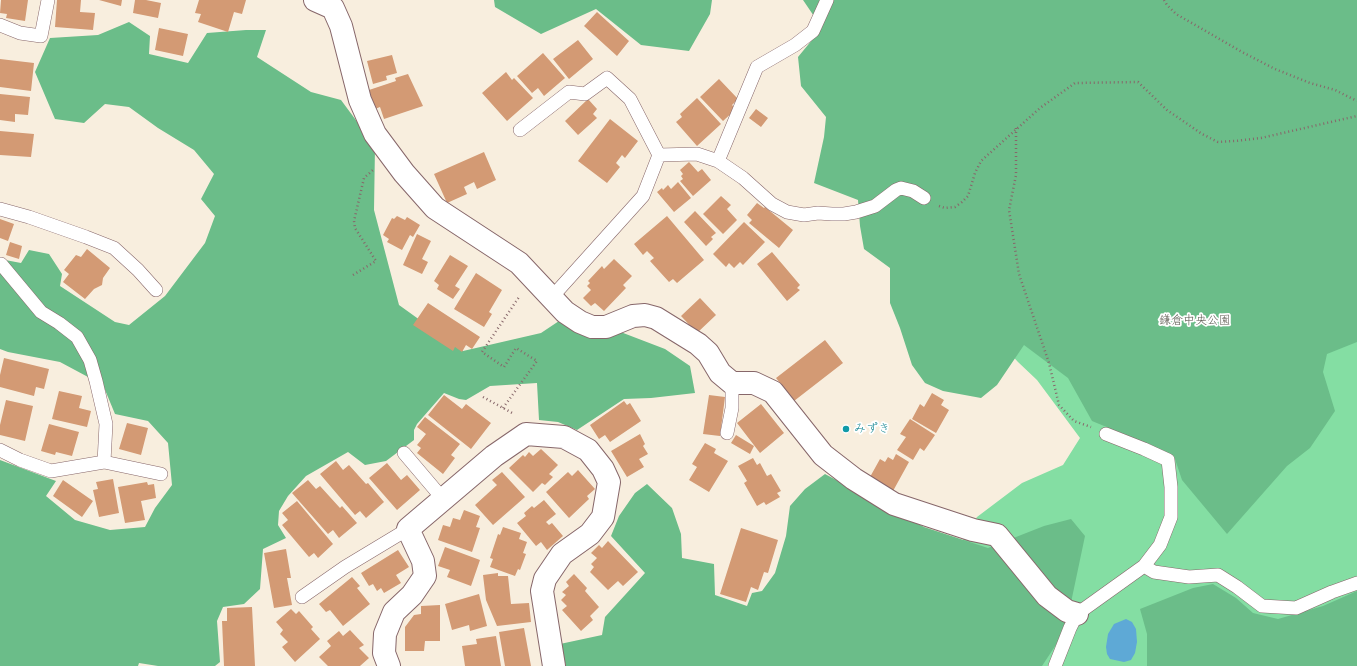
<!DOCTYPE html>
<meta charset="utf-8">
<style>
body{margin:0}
canvas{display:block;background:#f8eede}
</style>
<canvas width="1357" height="666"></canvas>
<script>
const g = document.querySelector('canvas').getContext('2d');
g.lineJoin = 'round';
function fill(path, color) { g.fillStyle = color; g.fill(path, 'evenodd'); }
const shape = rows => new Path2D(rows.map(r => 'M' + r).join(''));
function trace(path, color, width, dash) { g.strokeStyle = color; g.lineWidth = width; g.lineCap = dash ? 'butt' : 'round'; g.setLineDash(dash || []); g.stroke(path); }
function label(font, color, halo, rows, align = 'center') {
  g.font = font + ' Mynerve,"Klee One",sans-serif'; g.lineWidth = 3.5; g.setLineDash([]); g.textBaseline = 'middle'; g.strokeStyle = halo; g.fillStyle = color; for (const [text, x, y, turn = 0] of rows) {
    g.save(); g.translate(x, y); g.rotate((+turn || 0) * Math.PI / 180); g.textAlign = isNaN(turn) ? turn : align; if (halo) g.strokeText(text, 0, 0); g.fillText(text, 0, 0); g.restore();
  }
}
const green = shape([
 [1357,86,1357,666,872,666,961,543,977,517,1022,483,1063,465,1080,438,1037,380,1018,362,978,319]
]);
const forest = shape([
 [494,0,712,0,710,14,689,51,641,45,596,9,541,34,495,7],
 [803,0,1357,0,1357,342,1327,354,1323,372,1335,411,1310,448,1287,466,1227,534,1182,480,1174,456,1143,442,1092,421,1068,378,1024,345,997,385,981,398,943,391,925,383,912,365,900,328,890,303,890,268,864,249,860,226,858,200,814,183,824,137,826,117,801,86,798,57,822,28],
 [129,22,150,36,149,54,188,63,207,33,246,30,266,30,257,57,311,92,341,100,375,146,374,210,399,305,463,351,541,333,571,313,665,349,690,366,695,393,651,398,624,399,577,430,558,422,539,420,537,383,490,386,466,400,459,399,444,393,417,424,414,430,414,440,386,461,365,465,348,452,306,476,288,496,279,511,278,525,286,538,263,549,260,589,244,604,223,607,217,621,220,662,215,666,158,666,139,663,138,666,0,666,0,460,56,481,46,496,75,520,110,530,145,527,155,508,172,485,168,443,148,421,115,414,103,385,60,362,8,352,0,349,0,259,21,263,29,250,49,254,62,274,60,286,115,322,129,325,165,296,205,243,215,216,201,199,214,174,194,150,158,128,129,107,105,104,84,123,55,119,35,72,50,38,98,35],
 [825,474,924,527,988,548,1044,526,1071,519,1085,536,1065,631,1042,666,566,666,560,644,602,635,605,617,645,573,611,536,619,516,635,493,647,484,672,508,681,534,682,558,714,564,715,595,747,606,752,593,762,591,775,573,786,536,790,506,805,489],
 [1213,584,1236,598,1253,613,1278,619,1323,606,1357,591,1357,666,1147,666,1147,634,1140,609,1193,588]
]);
const water = shape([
 [1126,619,1132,622,1136,629,1137,642,1135,653,1131,660,1124,662,1110,659,1107,654,1106,647,1108,634,1114,624]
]);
const building = shape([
 [1,0,28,0,25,21,6,18,7,14,0,13],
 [57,0,81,0,80,12,95,13,93,30,55,27],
 [99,0,122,0,121,6],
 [135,0,146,0,161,3,158,18,133,13],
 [199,0,246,0,242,14,234,12,228,32,198,22,201,14,195,13],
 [597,12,629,41,617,56,584,26],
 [159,28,188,34,183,56,155,50],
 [578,40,593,59,569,79,553,59],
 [543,53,565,78,544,96,538,88,532,93,517,76],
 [392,55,397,73,386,76,387,80,373,84,367,61],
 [0,59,34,63,31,91,0,87],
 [506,72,512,80,514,78,533,98,507,121,482,93],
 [408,74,423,106,384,119,380,107,375,109,369,90,396,81,395,78],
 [719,79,738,99,732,105,736,109,723,121,700,97],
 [0,94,30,97,28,115,15,114,15,122,0,120],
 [697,98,721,124,697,146,676,122,682,117,680,114],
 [588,99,597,109,593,114,597,118,578,135,565,121],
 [756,109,768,118,761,127,749,118],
 [610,119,638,141,625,158,622,155,616,163,620,167,607,183,578,161],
 [0,131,34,134,31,157,0,155],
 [484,152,496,180,477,189,474,182,464,187,467,194,447,203,434,174],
 [689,162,698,172,702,169,711,180,693,196,680,181,683,179,681,176,683,174,680,170],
 [678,182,691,198,674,212,657,192,662,188,663,190,668,185,671,189],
 [721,196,731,205,727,209,737,220,723,234,703,214],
 [757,203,764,208,765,207,793,230,779,248,749,223,752,220,747,215],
 [695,211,716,233,711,237,713,239,706,246,684,222],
 [397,216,405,220,407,217,420,225,413,237,410,235,402,250,387,242,389,239,383,235,392,218,394,219],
 [667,216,704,260,677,283,673,279,669,282,650,261,654,258,647,251,643,255,634,244],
 [0,219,14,224,8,241,0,238],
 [744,222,765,242,743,265,740,262,734,268,729,263,726,267,713,254],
 [417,234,431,241,422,259,428,262,422,274,403,265],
 [10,242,22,246,19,259,6,255],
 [87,249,110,268,103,278,102,285,94,289,85,299,63,282,69,274,64,270,76,255,81,257],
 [772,252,800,285,797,288,800,290,787,301,757,264],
 [450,255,468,266,455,286,460,289,453,299,437,289,439,285,434,281],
 [614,259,632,276,623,285,626,288,604,311,595,303,591,306,583,298,591,290,587,286,590,283,588,281,602,266,604,269],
 [476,273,502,290,489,312,492,314,484,327,454,309],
 [700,298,716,315,697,333,681,316],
 [428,303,480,337,472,349,466,345,462,352,455,347,453,351,413,325],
 [825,340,843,363,794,401,776,378],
 [4,358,49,369,44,389,36,387,34,396,0,387,0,375],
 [59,391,82,396,79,408,91,411,87,427,52,419],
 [932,393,944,400,941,405,949,410,936,433,912,419,920,404,924,407],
 [444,395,462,409,466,404,491,423,471,449,428,415],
 [709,395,725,397,720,436,703,434],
 [6,400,33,406,25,441,0,435,0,425],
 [624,401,627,405,630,403,641,421,610,442,605,435,599,439,590,425],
 [761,404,784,433,760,453,737,423],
 [425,417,460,444,451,455,455,458,443,474,417,453,421,448,417,445,426,434,417,427],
 [910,419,935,435,924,451,920,448,913,460,897,450,906,437,900,434],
 [127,423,148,428,141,455,119,449],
 [49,424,79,432,72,456,56,452,55,455,41,451],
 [640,434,645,444,643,446,648,454,639,459,644,467,627,477,611,451],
 [736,435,754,446,750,454,731,443],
 [705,443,716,449,714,453,728,461,709,492,689,480,697,467,692,464],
 [541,449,558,465,549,474,553,477,545,485,542,483,533,492,509,468,523,455,525,457,529,452,533,456],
 [896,454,909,462,893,491,870,477,880,459,885,462,888,457,893,460],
 [753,458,757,465,760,463,767,476,771,474,781,491,777,493,780,497,766,505,764,502,757,506,744,483,747,481,738,466],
 [336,461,343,470,349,465,366,484,368,483,384,502,366,518,360,511,355,515,320,474],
 [387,463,401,480,407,475,420,490,397,510,369,478],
 [578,470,595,489,587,496,589,499,569,518,546,492,568,472,572,476],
 [502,472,525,497,493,525,475,505,497,485,492,480],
 [113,479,119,513,99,517,93,490,98,489,96,482],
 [63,480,93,501,82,517,53,496],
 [308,480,316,489,320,486,340,508,342,506,357,523,339,538,333,530,328,534,292,493],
 [147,482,148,485,154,484,156,498,141,501,145,520,125,523,118,487],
 [544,500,556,514,546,522,549,525,552,523,563,536,547,550,541,542,536,546,517,523,526,516,524,513,532,506,534,508],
 [297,501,333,544,318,558,314,553,309,557,282,525,288,520,282,513],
 [464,510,480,516,476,527,480,528,472,552,438,540,443,525,450,527,453,518,460,520],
 [503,527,521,533,519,539,527,542,523,553,526,554,520,570,518,569,515,576,490,567,493,559,490,558,498,534,500,535],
 [741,528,778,540,768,573,764,572,758,590,751,587,746,602,720,594],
 [608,541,638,572,623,586,618,581,608,590,590,572,594,567,591,564,597,558,591,553,599,545,602,548],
 [445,547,480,560,471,586,447,577,450,570,438,566],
 [286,549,291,578,287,578,292,605,274,608,264,553],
 [398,550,409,567,396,575,401,583,384,593,381,588,377,591,373,584,369,586,361,573],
 [498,573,498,576,508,576,511,604,529,603,531,622,497,626,486,600,483,575],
 [574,574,587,588,585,591,599,607,590,616,593,620,581,631,562,610,567,606,561,600,566,595,562,592,569,586,566,582],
 [352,577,360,586,357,588,370,604,343,626,330,610,326,612,319,604],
 [479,594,487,626,470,631,469,625,452,630,445,604],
 [440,605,440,641,425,641,424,651,405,651,405,627,414,615,421,614,421,606],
 [252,607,255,666,224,666,222,621,227,621,227,608],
 [291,609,296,614,299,611,313,627,311,629,320,639,295,662,282,647,288,642,280,634,283,630,276,622],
 [524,628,531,666,505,666,499,632],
 [350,630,364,645,359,648,369,658,360,666,328,666,319,657,331,646,327,641,339,631,343,636],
 [496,636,501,666,465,666,462,646,477,644,476,639]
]);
const path = shape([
 [1164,0,1167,5,1176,14,1242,52,1275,69,1310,83,1335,90,1357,101],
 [1016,128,1016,175,1009,210,1019,274,1049,363,1059,405,1074,421,1091,427],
 [939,206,945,208,955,207,962,202,968,196,975,173,981,161,1040,108,1075,83,1138,82,1167,110,1202,134,1218,142,1235,141,1261,138,1357,116],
 [353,275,376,261,355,228,354,221,364,178,373,170],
 [483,397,514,414],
 [503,408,537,361,516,348,504,367,482,352,519,297]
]);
const service = shape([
 [0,25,20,33,41,36,48,0],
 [520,130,569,92,585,94,607,78,630,99,659,155],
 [718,161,757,67,795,45,813,31,827,0],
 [0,209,29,217,86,237,114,248,138,270,156,290],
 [1,264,41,312,59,323,77,337,90,360,96,381,106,424,104,462],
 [552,297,643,196,659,155,697,154,718,161,743,178,772,204,787,212,804,215,818,213,832,214,844,214,856,212,875,206,896,190,901,188,913,191,924,198],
 [727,433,732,408,732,383],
 [0,450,20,460,51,471,104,462,161,474],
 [404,453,443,499],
 [1144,566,1154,572,1189,577,1218,575,1237,587,1262,606,1296,608,1332,592,1357,583],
 [302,597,345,567,408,529],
 [1055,666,1070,628,1077,614,1144,566,1160,545,1171,517,1171,487,1168,460,1144,449,1106,434]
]);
const minor = shape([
 [315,0,333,8,341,26,360,100,375,134,404,173,435,208,519,263,565,312,580,322,592,327,606,327,633,316,645,315,656,318,698,344,708,353,720,373,732,383,754,383,773,392,823,455,854,479,894,504,973,530,997,535,1047,596,1067,611,1077,614],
 [389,666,384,653,385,634,394,612,412,595,425,576,423,561,408,529,494,456,526,434,564,437,588,450,603,469,609,482,603,517,590,534,562,554,545,579,542,591,554,666]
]);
const markers = [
 [846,429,4,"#0f9aa8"]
];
const parkNames = [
 ["鎌倉中央公園",1195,321]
];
const cultureNames = [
 ["みずき",854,429]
];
fill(green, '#84dea3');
fill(forest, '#6bbd89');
fill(water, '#5ea9d6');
fill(building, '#d39a74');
trace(service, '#87676a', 14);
trace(minor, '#87676a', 24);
trace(path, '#87676a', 2.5, [1, 3]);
trace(service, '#fff', 13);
trace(minor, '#fff', 22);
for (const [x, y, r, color] of markers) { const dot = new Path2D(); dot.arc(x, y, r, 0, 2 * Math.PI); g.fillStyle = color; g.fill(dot); trace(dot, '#fff', 1.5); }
label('12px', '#5b584f', '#fff', parkNames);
label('12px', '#0d838f', '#fff', cultureNames, 'left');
</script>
